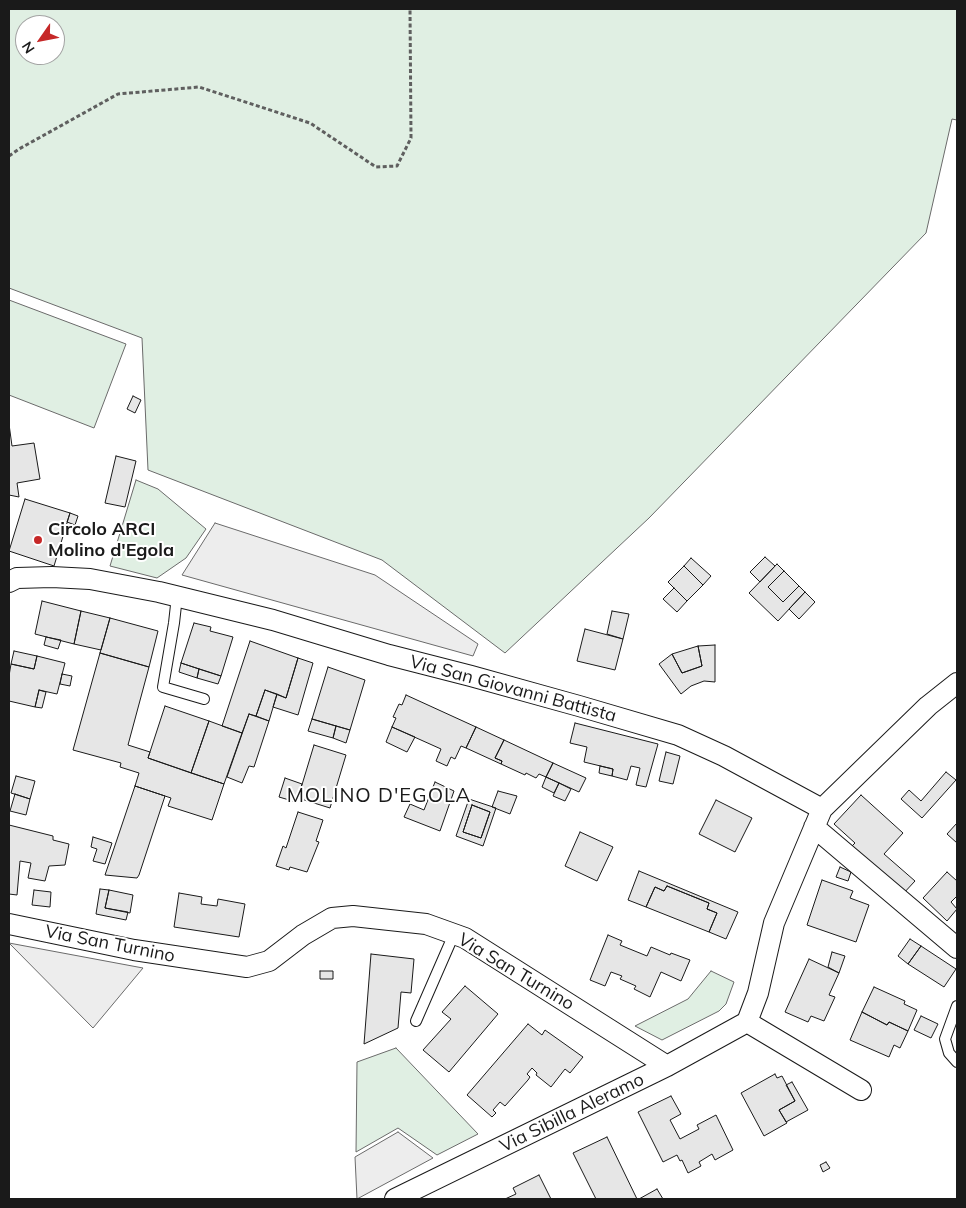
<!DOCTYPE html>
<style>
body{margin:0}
#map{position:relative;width:966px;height:1208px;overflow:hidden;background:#fff;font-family:Mulish,sans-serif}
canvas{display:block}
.frame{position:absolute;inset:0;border:10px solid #1a1a1a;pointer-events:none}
.north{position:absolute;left:15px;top:15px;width:50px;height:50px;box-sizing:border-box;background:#fff;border:1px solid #a3a3a3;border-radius:50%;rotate:237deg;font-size:14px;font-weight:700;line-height:20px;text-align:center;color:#1a1a1a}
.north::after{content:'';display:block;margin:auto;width:18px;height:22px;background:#c62828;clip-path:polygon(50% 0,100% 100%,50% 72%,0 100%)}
</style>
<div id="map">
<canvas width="966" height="1208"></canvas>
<div class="frame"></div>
<div class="north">N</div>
</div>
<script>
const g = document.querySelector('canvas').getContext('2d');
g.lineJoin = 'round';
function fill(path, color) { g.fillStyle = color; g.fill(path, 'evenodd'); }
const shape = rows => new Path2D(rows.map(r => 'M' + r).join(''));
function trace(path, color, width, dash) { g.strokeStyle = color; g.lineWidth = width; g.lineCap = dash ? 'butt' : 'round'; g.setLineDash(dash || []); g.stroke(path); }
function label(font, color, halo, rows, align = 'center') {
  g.font = font + ' Mulish,sans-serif'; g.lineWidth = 4; g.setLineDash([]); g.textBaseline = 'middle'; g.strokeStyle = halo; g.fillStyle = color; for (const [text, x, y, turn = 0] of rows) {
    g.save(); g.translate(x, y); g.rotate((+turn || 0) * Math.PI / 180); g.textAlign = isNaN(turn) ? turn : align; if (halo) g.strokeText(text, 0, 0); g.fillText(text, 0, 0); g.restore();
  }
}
const green = shape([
 [9,9,957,9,957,120,952,119,926,233,649,518,505,653,382,560,148,470,142,338,9,288,9,9],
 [25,25,55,25,55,55,25,55,25,25],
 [9,300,126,344,94,428,9,395,9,300],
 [136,480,158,489,206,529,186,558,157,578,110,566,136,480],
 [711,971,734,982,726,1004,719,1011,662,1040,635,1026,688,999,711,971],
 [396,1048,478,1134,437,1155,398,1128,356,1152,357,1062,396,1048]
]);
const parking = shape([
 [215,523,375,575,478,644,473,656,182,575,215,523],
 [9,943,143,968,93,1028,9,943],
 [398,1132,433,1158,357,1199,355,1157,398,1132]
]);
const building = shape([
 [133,396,141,400,135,413,127,409,133,396],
 [9,424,12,446,34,443,40,479,17,483,19,497,9,495,9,424],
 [116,456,136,461,125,507,105,503,116,456],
 [25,499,70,513,54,566,9,551,25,499],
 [70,513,78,516,75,525,67,522,70,513],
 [765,557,775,566,760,582,750,572,765,557],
 [691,558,711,576,703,585,684,566,691,558],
 [777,564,784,571,768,587,783,602,799,586,805,592,778,621,749,593,777,564],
 [684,566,703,585,687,601,668,582,684,566],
 [784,571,799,586,783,602,768,587,784,571],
 [674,588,687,601,677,612,663,599,674,588],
 [805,592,815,602,799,619,789,609,805,592],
 [42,601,81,611,74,644,35,634,42,601],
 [81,611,110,618,101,650,74,644,81,611],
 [612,611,629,614,623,639,607,634,612,611],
 [110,618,158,631,149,667,100,653,110,618],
 [194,623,211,627,210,631,233,637,221,676,181,663,194,623],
 [585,629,623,639,615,670,577,661,585,629],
 [46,637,61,640,58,649,44,645,46,637],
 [250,641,298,658,286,698,265,690,256,716,249,714,242,733,222,726,250,641],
 [715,645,715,682,704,681,691,686,681,694,659,664,672,654,682,673,702,666,698,646,715,645],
 [698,646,702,666,682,673,672,654,698,646],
 [14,651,37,656,34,669,11,664,14,651],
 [100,653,149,667,128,745,150,752,148,758,224,784,212,820,168,806,171,798,135,786,139,773,120,767,121,763,73,750,100,653],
 [37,656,65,663,57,694,39,690,35,707,9,701,9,676,11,664,34,669,37,656],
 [298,658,313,663,298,715,273,707,277,694,286,698,298,658],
 [181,663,199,669,197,678,179,672,181,663],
 [328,667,365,680,350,730,312,719,328,667],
 [199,669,221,676,218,684,197,678,199,669],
 [62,674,72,676,70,686,60,684,62,674],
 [39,690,46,692,42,708,35,707,39,690],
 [265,690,277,694,269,721,256,716,265,690],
 [406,695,476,727,466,748,461,746,455,759,451,757,447,766,436,761,441,749,392,727,396,718,393,717,399,704,402,705,406,695],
 [165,706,209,721,191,773,148,758,165,706],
 [249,714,269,721,254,767,249,766,242,783,227,777,249,714],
 [312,719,336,726,333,738,308,731,312,719],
 [209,721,242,733,224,784,191,773,209,721],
 [575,723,658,744,646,787,636,785,640,768,631,766,627,780,612,776,613,769,584,762,587,747,570,743,575,723],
 [336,726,350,730,346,743,333,738,336,726],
 [392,727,415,737,407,752,386,742,392,727],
 [476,727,504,740,495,758,502,761,501,764,466,748,476,727],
 [504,740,553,763,546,777,539,774,536,778,526,773,525,775,501,764,502,761,495,758,504,740],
 [314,745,346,755,330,808,298,798,314,745],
 [666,752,680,756,673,784,659,781,666,752],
 [553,763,586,778,579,792,546,777,553,763],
 [600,766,613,769,612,776,599,773,600,766],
 [946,772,956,780,922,818,901,799,909,790,921,801,946,772],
 [16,776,35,781,30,799,11,793,16,776],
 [546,777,559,783,554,793,542,787,546,777],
 [285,778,302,784,296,802,279,797,285,778],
 [435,782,454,791,440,831,404,817,410,804,424,810,435,782],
 [559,783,571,789,565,801,553,796,559,783],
 [135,786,165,796,139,875,137,878,105,875,135,786],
 [498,791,517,796,510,814,492,807,498,791],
 [15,794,30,799,26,815,10,811,15,794],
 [861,795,903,833,884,854,915,881,902,895,850,848,855,843,834,824,861,795],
 [469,799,496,808,483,846,456,836,469,799],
 [472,805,490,812,481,838,463,832,472,805],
 [716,800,752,818,735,852,699,834,716,800],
 [472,805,490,812,481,838,463,832,472,805],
 [298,812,323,820,316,841,319,842,307,872,290,867,289,870,276,866,283,846,286,848,298,812],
 [957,823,957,843,947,834,957,823],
 [9,825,53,836,53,840,69,844,65,865,49,866,45,881,28,878,31,863,20,861,17,895,9,894,9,825],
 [580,832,613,847,597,881,565,866,580,832],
 [93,837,112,843,105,864,93,861,97,849,91,847,93,837],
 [840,867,851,872,848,881,836,877,840,867],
 [639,871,738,912,726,939,709,932,717,913,707,909,709,903,667,886,664,891,655,887,646,907,628,900,639,871],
 [947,872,957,881,957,896,951,902,957,909,947,921,923,898,947,872],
 [822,880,853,891,850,898,869,905,856,942,807,925,822,880],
 [667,886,709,903,707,909,717,913,709,932,646,907,655,887,664,891,667,886],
 [100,889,109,890,105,908,128,912,126,920,96,914,100,889],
 [34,890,51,892,50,907,32,905,34,890],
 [109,890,133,895,130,913,105,908,109,890],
 [179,893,202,897,201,904,217,906,218,899,245,904,239,937,174,927,179,893],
 [608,935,622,941,620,945,647,956,651,947,670,955,671,953,690,960,681,981,661,972,650,997,634,989,636,986,620,979,622,976,611,972,605,986,590,980,608,935],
 [910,939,921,946,908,964,898,956,910,939],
 [921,946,956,969,944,987,908,964,921,946],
 [832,952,845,956,839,973,828,967,832,952],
 [371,954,414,959,411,993,401,992,398,1028,364,1044,371,954],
 [809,959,839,973,829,995,835,997,824,1021,811,1016,808,1022,785,1012,809,959],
 [320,971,333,971,333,979,320,979,320,971],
 [465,986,498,1014,449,1072,423,1050,451,1019,442,1012,465,986],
 [874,987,905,1001,904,1004,917,1010,908,1031,889,1022,887,1025,862,1012,874,987],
 [862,1012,887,1025,889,1022,908,1031,900,1048,894,1045,889,1057,850,1040,862,1012],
 [921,1016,938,1024,931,1038,914,1030,921,1016],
 [528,1024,542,1035,545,1030,583,1057,570,1073,565,1069,551,1087,536,1075,537,1073,532,1068,527,1074,530,1077,528,1080,505,1106,500,1102,493,1110,496,1113,492,1117,467,1095,528,1024],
 [775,1074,777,1078,782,1076,795,1101,779,1110,787,1123,764,1136,741,1093,775,1074],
 [792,1082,808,1110,786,1122,779,1110,795,1101,786,1085,792,1082],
 [671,1096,681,1114,670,1120,680,1139,699,1129,697,1125,716,1115,733,1150,715,1160,712,1154,699,1162,701,1166,688,1173,682,1160,680,1161,677,1155,663,1162,638,1112,671,1096],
 [607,1137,637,1199,596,1199,573,1153,607,1137],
 [826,1162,830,1168,823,1172,820,1165,826,1162],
 [539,1175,551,1199,505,1199,516,1194,513,1188,539,1175],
 [657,1189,663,1199,639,1199,657,1189]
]);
const path = shape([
 [9,156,19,149,118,94,199,87,310,123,376,167,397,166,411,138,410,9]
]);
const lane = shape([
 [177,596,174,623,163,687,204,699],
 [957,1006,945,1039,949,1053,957,1062],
 [416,1021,454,934]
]);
const street = shape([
 [9,582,17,578,52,577,90,579,159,592,273,620,389,655,471,676,579,706,678,735,724,756,822,809],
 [814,827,957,948],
 [9,924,134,950,247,967,269,961,303,935,332,918,353,916,426,924,465,938,667,1066],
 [747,1022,861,1090],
 [395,1199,667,1066,747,1022,758,993,774,923,822,809,928,706,957,683]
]);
const markers = [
 [38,540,5,"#c62828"]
];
const poiNames = [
 ["Circolo ARCI",48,530],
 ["Molino d'Egola",48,551]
];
const streetNames = [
 ["Via San Giovanni Battista",513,689,15],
 ["Via San Turnino",110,944,11],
 ["Via San Turnino",516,972,31],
 ["Via Sibilla Aleramo",572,1113,-26]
];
const quarterNames = [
 ["MOLINO D'EGOLA",379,796]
];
fill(green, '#e0efe3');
trace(green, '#6a6a6a', 1);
fill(parking, '#ededed');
trace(parking, '#6a6a6a', 1);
fill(building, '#e6e6e6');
trace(building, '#1a1a1a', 1);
trace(lane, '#1a1a1a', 12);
trace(street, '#1a1a1a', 22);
trace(path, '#5f5f5f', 3, [4, 2.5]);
trace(lane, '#fff', 10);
trace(street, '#fff', 20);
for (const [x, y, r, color] of markers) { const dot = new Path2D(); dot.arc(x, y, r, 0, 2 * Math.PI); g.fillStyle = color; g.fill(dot); trace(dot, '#fff', 2); }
label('bold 18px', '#1a1a1a', '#fff', poiNames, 'left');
label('18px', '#1a1a1a', '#fff', streetNames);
g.letterSpacing = '1px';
label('20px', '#1a1a1a', '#fff', quarterNames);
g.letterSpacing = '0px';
</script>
